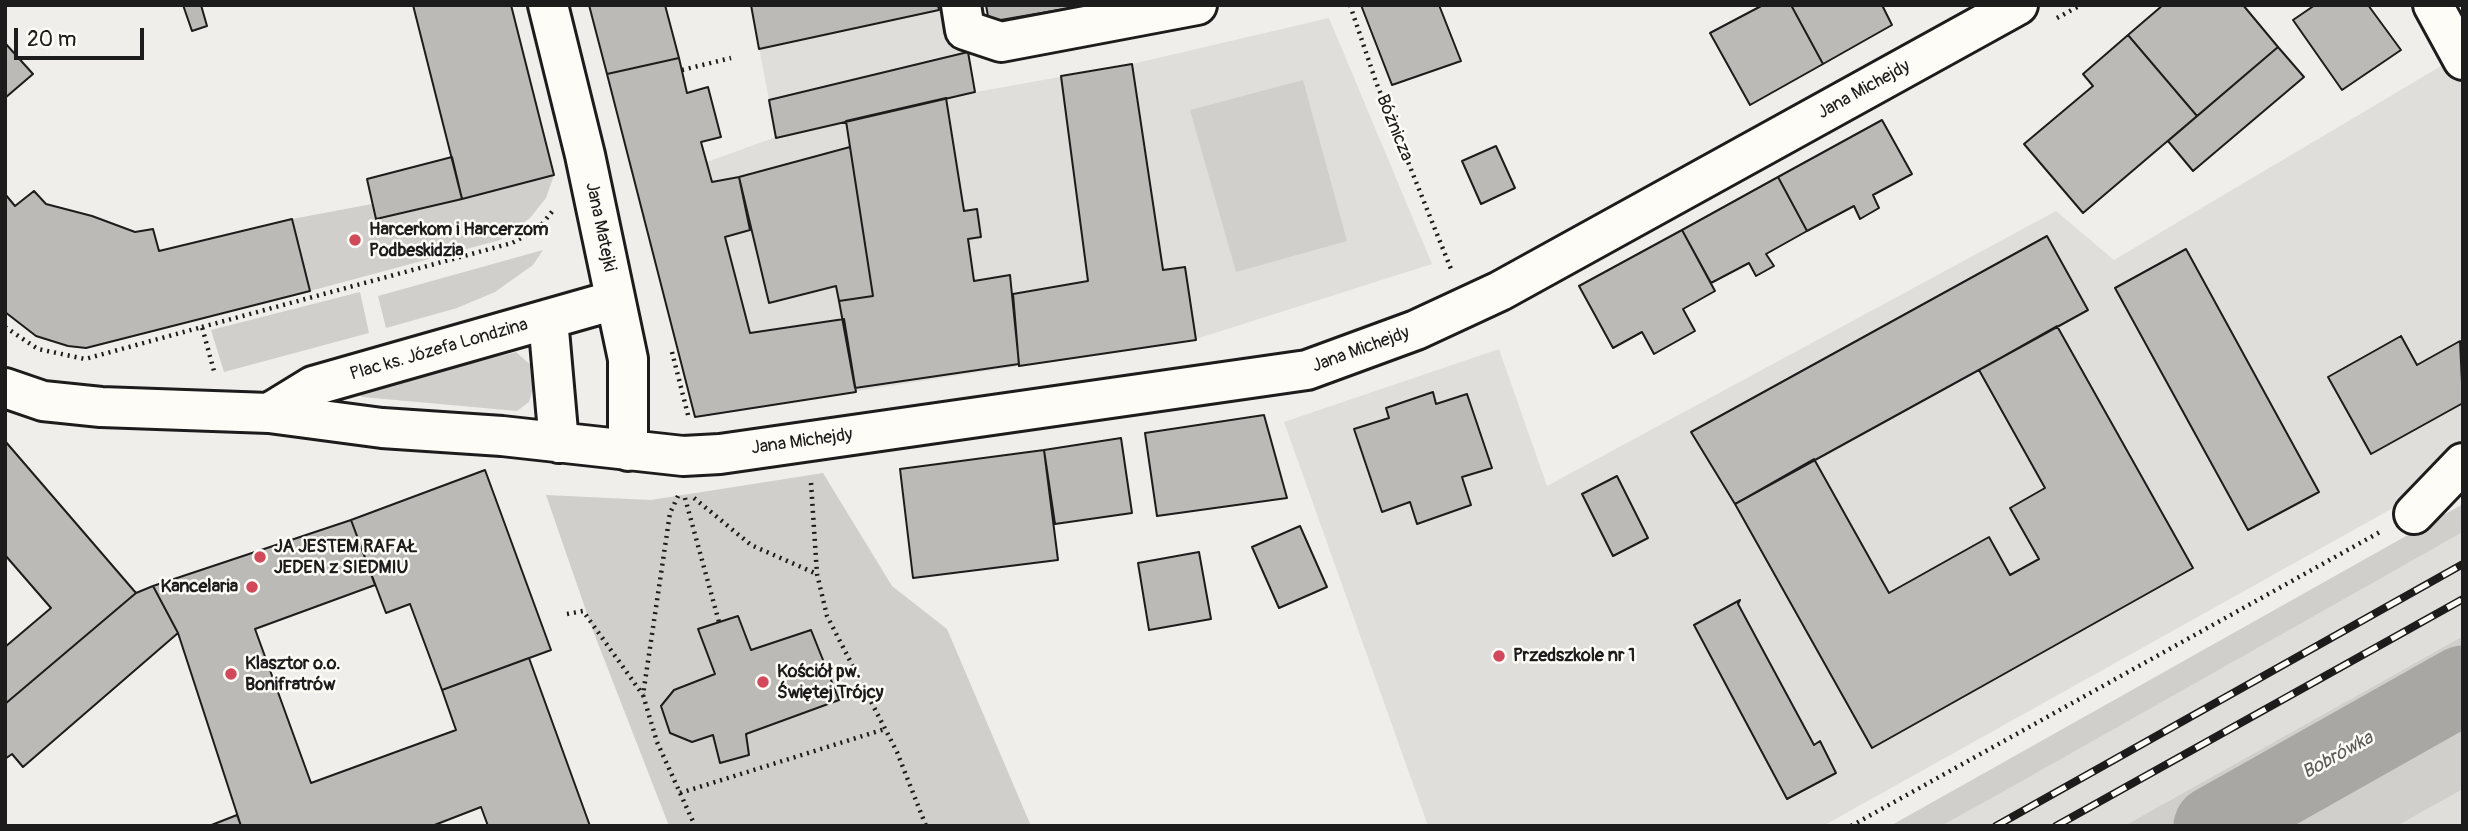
<!DOCTYPE html>
<meta charset="utf-8">
<style>
body{margin:0}
#map{position:relative;width:2468px;height:831px;overflow:hidden;background:#f0eeea;font-family:Pangolin,sans-serif}
canvas{display:block}
.frame{position:absolute;inset:0;border:7px solid #1c1c1c;pointer-events:none}
.scale{position:absolute;left:14px;top:28px;width:130px;height:32px;box-sizing:border-box;border:4px solid #1c1c1c;border-top:0;padding-left:9px;font-size:21px;line-height:24px;white-space:nowrap;color:#1c1c1c;-webkit-text-stroke:5px #fdfcf7;paint-order:stroke}
</style>
<div id="map">
<canvas width="2468" height="831"></canvas>
<div class="frame"></div>
<div class="scale">20 m</div>
</div>
<script>
const g = document.querySelector('canvas').getContext('2d');
g.lineJoin = 'round';
function fill(path, color) { g.fillStyle = color; g.fill(path, 'evenodd'); }
const shape = rows => new Path2D(rows.map(r => 'M' + r).join(''));
function trace(path, color, width, dash) { g.strokeStyle = color; g.lineWidth = width; g.lineCap = dash ? 'butt' : 'round'; g.setLineDash(dash || []); g.stroke(path); }
function label(font, color, halo, rows, align = 'center') {
  g.font = font + ' Pangolin,sans-serif'; g.lineWidth = 5; g.setLineDash([]); g.textBaseline = 'middle'; g.strokeStyle = halo; g.fillStyle = color; for (const [text, x, y, turn = 0] of rows) {
    g.save(); g.translate(x, y); g.rotate((+turn || 0) * Math.PI / 180); g.textAlign = isNaN(turn) ? turn : align; if (halo) g.strokeText(text, 0, 0); g.fillText(text, 0, 0); g.restore();
  }
}
const built = shape([
 [751,5,947,5,968,52,976,92,1132,64,1329,18,1432,264,1196,339,694,416,635,180,707,162,776,137],
 [2463,53,2463,448,2393,508,1823,826,1428,826,1284,422,1499,349,1547,486,2056,211,2114,260],
 [2463,532,2463,636,2124,826,1941,826],
 [2463,789,2463,826,2397,826]
]);
const green = shape([
 [1303,80,1347,241,1236,272,1190,110],
 [554,175,546,198,530,218,500,240,310,291,292,219,372,204,377,219],
 [543,250,533,265,495,292,457,308,386,328,378,296],
 [360,292,369,333,224,372,211,330],
 [516,352,533,367,535,382,529,402,517,411,362,397,358,393],
 [823,473,892,586,947,629,1031,826,669,826,592,628,546,495,651,500],
 [2463,504,2463,532,1990,799,1941,826,1890,826],
 [2463,636,2463,789,2397,826,2124,826]
]);
const river = shape([
 [2213,826,2463,685]
]);
const building = shape([
 [183,5,201,5,207,26,192,31,183,5],
 [413,5,511,5,554,175,462,199,413,5],
 [589,5,665,5,679,58,607,74,589,5],
 [751,5,938,5,939,10,759,49,751,5],
 [986,5,1088,5,989,22,986,5],
 [1361,5,1439,5,1461,61,1392,85,1361,5],
 [1763,5,1791,5,1823,64,1750,105,1710,33,1763,5],
 [1791,5,1882,5,1892,25,1823,64,1791,5],
 [2163,5,2243,5,2278,47,2197,116,2128,35,2163,5],
 [2315,5,2368,5,2401,50,2342,90,2293,20,2315,5],
 [2128,35,2197,116,2083,213,2024,144,2093,86,2083,74,2128,35],
 [5,43,33,74,5,98,5,43],
 [2278,47,2304,77,2193,171,2168,141,2278,47],
 [968,52,975,92,776,138,769,100,968,52],
 [679,58,687,93,708,87,721,137,701,142,712,182,739,177,750,230,725,237,750,333,844,319,856,392,695,417,607,74,679,58],
 [1132,64,1163,270,1185,267,1196,340,1019,366,1013,294,1088,281,1061,76,1132,64],
 [946,98,964,211,977,209,981,237,968,239,974,281,1010,275,1019,364,855,388,839,301,873,296,846,121,946,98],
 [1882,120,1912,174,1873,195,1879,208,1860,219,1854,206,1807,231,1778,177,1882,120],
 [1496,146,1515,188,1481,204,1462,161,1496,146],
 [850,147,873,296,839,301,836,286,769,303,739,177,850,147],
 [452,157,462,199,376,219,367,179,452,157],
 [1778,177,1807,231,1766,254,1774,266,1756,276,1749,263,1711,283,1682,230,1778,177],
 [34,191,46,204,92,216,135,232,153,229,159,251,292,219,310,291,86,348,68,346,36,336,5,312,5,194,15,206,34,191],
 [1682,230,1715,291,1683,309,1695,331,1654,354,1642,332,1613,348,1579,286,1682,230],
 [2047,236,2088,310,1735,504,1691,432,2047,236],
 [2186,249,2319,492,2248,530,2115,288,2186,249],
 [2057,326,2193,568,1872,748,1735,504,1814,459,1889,593,1989,537,2010,575,2039,559,2010,508,2045,488,1979,370,2057,326],
 [2401,336,2417,365,2460,341,2463,403,2371,454,2328,377,2401,336],
 [1433,392,1436,404,1467,394,1492,468,1462,477,1471,505,1417,524,1410,502,1382,512,1354,429,1389,418,1386,408,1433,392],
 [1264,415,1287,498,1157,516,1145,433,1264,415],
 [1121,438,1132,513,1055,524,1044,450,1121,438],
 [5,441,136,593,5,704,5,647,51,608,5,555,5,441],
 [1044,450,1058,560,913,578,900,469,1044,450],
 [485,470,551,650,442,690,410,604,386,613,351,520,485,470],
 [1617,476,1648,538,1613,556,1582,494,1617,476],
 [351,520,375,585,255,629,311,783,456,730,442,690,529,658,590,826,488,826,481,807,432,826,241,826,178,633,153,586,351,520],
 [1300,526,1327,587,1279,608,1252,547,1300,526],
 [1199,552,1211,619,1149,630,1138,563,1199,552],
 [153,586,178,633,23,767,12,754,5,759,5,704,136,593,153,586],
 [1740,600,1738,604,1814,745,1820,741,1836,773,1787,799,1694,625,1740,600],
 [738,616,751,650,811,630,839,700,746,734,749,755,720,763,713,735,692,742,670,733,661,706,674,690,715,674,698,629,738,616],
 [237,815,241,826,209,826,237,815]
]);
const path = shape([
 [1350,5,1376,82,1451,269],
 [2057,18,2081,5],
 [682,70,731,58],
 [5,327,38,349,85,359,202,327,214,371],
 [202,327,512,243,538,229,555,208],
 [672,352,688,415],
 [811,483,817,574,827,616,897,752,926,826],
 [678,496,670,513,643,695,657,742,695,826],
 [685,498,719,622],
 [694,498,751,545,817,574],
 [567,614,583,611,643,695],
 [680,793,885,729],
 [1851,826,2380,532]
]);
const minor = shape([
 [548,5,585,155,628,359,628,451],
 [961,5,965,30,1001,42,1197,5],
 [2433,5,2463,60],
 [548,319,559,443],
 [5,388,43,401,101,407,269,413,382,428,502,436,683,456,720,454,1307,370,1416,330,1500,291,2018,5],
 [269,413,313,386,615,300],
 [2414,514,2463,463]
]);
const rail = shape([
 [1996,826,2463,564],
 [2056,826,2463,599]
]);
const markers = [
 [355,240,7,"#d1495b"],
 [260,557,7,"#d1495b"],
 [252,587,7,"#d1495b"],
 [1499,656,7,"#d1495b"],
 [231,674,7,"#d1495b"],
 [763,682,7,"#d1495b"]
];
const streetNames = [
 ["Jana Michejdy",1864,90,-29],
 ["Bóżnicza",1394,128,68],
 ["Jana Matejki",600,227,78],
 ["Plac ks. Józefa Londzina",439,350,-16],
 ["Jana Michejdy",1361,350,-20],
 ["Jana Michejdy",802,442,-8]
];
const poiNames = [
 ["Harcerkom i Harcerzom",369,230],
 ["Podbeskidzia",369,251],
 ["JA JESTEM RAFAŁ",274,547],
 ["JEDEN z SIEDMIU",274,568],
 ["Kancelaria",238,587,"right"],
 ["Przedszkole nr 1",1513,656],
 ["Klasztor o.o.",245,664],
 ["Bonifratrów",245,685],
 ["Kościół pw.",777,672],
 ["Świętej Trójcy",777,693]
];
const waterNames = [
 ["Bobrówka",2338,756,-29]
];
fill(built, '#e0deda');
fill(green, '#d0cfcc');
trace(river, '#a8a7a3', 79);
fill(building, '#bbbab6');
trace(building, '#1c1c1c', 2);
trace(minor, '#1c1c1c', 44);
trace(path, '#1c1c1c', 4.5, [2, 5]);
trace(minor, '#fdfcf7', 38);
trace(rail, '#1c1c1c', 8);
trace(rail, '#fdfcf7', 5, [16]);
for (const [x, y, r, color] of markers) { const dot = new Path2D(); dot.arc(x, y, r, 0, 2 * Math.PI); g.fillStyle = color; g.fill(dot); trace(dot, '#fdfcf7', 2.5); }
label('18px', '#1c1c1c', '#fdfcf7', streetNames);
label('bold 18px', '#1c1c1c', '#fdfcf7', poiNames, 'left');
label('italic 19px', '#5b5b59', '#fdfcf7', waterNames);
</script>
